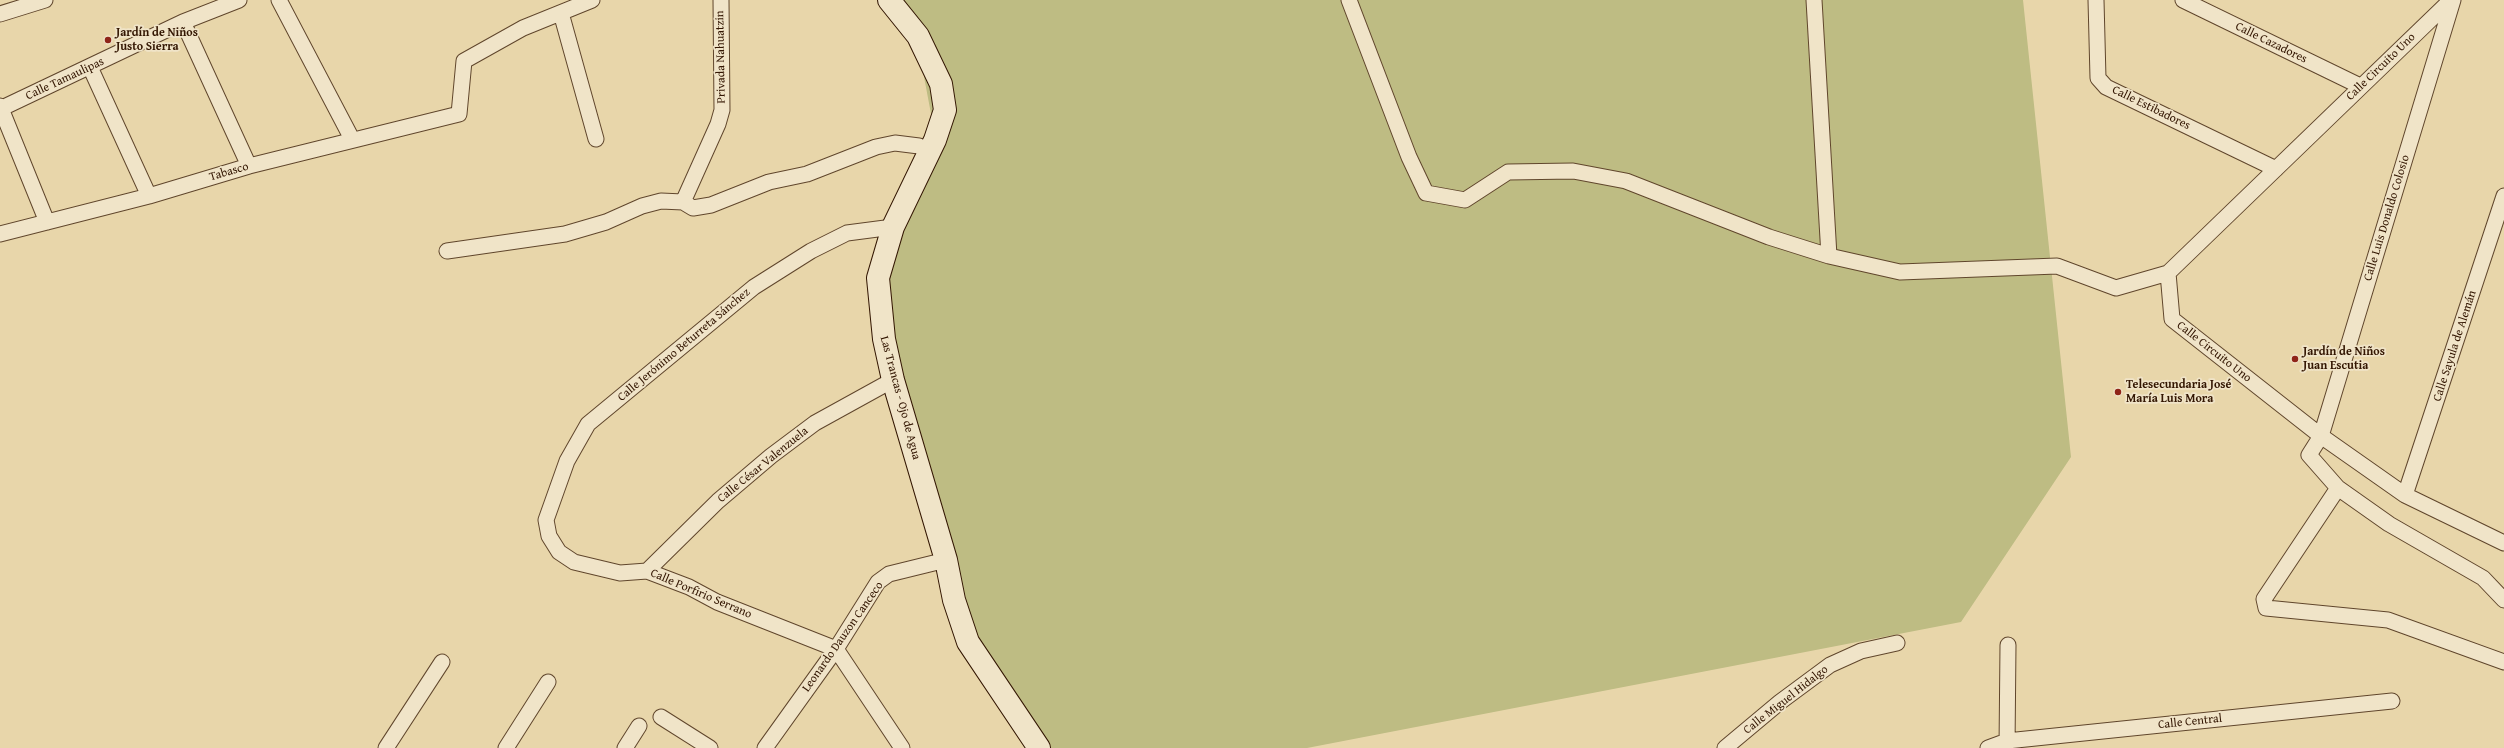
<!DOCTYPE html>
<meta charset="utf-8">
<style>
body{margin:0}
canvas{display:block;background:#e8d6aa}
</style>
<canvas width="2504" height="748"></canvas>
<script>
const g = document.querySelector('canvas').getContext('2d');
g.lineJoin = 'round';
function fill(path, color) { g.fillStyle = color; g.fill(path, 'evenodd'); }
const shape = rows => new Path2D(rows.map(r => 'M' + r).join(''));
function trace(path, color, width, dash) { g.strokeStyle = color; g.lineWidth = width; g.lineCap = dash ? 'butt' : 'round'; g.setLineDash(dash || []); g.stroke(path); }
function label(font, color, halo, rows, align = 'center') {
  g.font = font + ' "Gentium Book Plus",serif'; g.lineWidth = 3.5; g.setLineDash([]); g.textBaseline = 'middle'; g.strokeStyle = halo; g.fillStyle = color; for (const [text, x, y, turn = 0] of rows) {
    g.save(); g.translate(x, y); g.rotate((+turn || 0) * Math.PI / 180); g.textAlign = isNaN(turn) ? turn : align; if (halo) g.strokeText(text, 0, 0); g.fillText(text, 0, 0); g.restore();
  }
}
const green = shape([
 [891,0,2023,0,2071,457,1961,622,1307,748,1035,748,956,626,879,288,935,135,918,45]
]);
const street = shape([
 [279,0,352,139],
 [1349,0,1409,157,1426,193,1465,200,1508,172,1573,171,1626,181,1769,237,1829,256,1900,272,2057,266,2116,288,2168,273],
 [1814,0,1829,256],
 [2096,0,2098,78,2106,87,2276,169],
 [2183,0,2360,86],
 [2451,0,2168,273,2172,319,2321,436,2405,495,2504,543],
 [2453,0,2321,436,2309,455,2338,488,2389,524,2483,578,2504,600],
 [561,13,596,139],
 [0,14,45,0],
 [183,22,249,166],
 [90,67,149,196],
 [0,106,47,222],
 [0,109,183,22,239,0],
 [683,202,718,124,722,110,721,0],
 [893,227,847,233,811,251,754,287,588,424,567,461,546,520,549,536,559,552,574,562,620,573,647,571,689,587,717,602,836,649,902,748],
 [0,234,149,196,249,166,459,114,464,61,523,28,592,0],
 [447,251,565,234,606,222,642,206,661,201,683,202,693,208,711,205,769,182,807,174,876,147,895,143,919,146,929,153],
 [2338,488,2264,599,2266,608,2388,620,2504,662],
 [2405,495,2504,196],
 [647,571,718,501,771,456,815,423,893,380],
 [661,717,710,748],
 [386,748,442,662],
 [506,748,548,682],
 [625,748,639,726],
 [765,748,836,649,878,582,889,574,946,560],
 [1725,748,1780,702,1830,665,1861,651,1897,643],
 [1988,748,2007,741,2392,701],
 [2007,748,2008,645]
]);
const secondary = shape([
 [889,0,918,36,941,84,945,110,935,140,893,227,878,278,884,339,893,380,946,560,954,600,968,642,1039,748]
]);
const markers = [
 [108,40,4,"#8f2418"],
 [2295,359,4,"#8f2418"],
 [2118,392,4,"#8f2418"]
];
const poiNames = [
 ["Jardín de Niños",116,33],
 ["Justo Sierra",116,47],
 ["Jardín de Niños",2303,352],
 ["Juan Escutia",2303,366],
 ["Telesecundaria José",2126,385],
 ["María Luis Mora",2126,399]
];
const streetNames = [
 ["Calle Cazadores",2271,43,26],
 ["Privada Nahuatzin",721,57,-91],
 ["Calle Circuito Uno",2381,67,-44],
 ["Calle Tamaulipas",65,79,-25],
 ["Calle Estibadores",2151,108,26],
 ["Tabasco",229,172,-16],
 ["Calle Luis Donaldo Colosio",2387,218,-73],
 ["Calle Jerónimo Beturreta Sánchez",684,345,-40],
 ["Calle Sayula de Alemán",2455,346,-72],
 ["Calle Circuito Uno",2214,352,38],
 ["Las Trancas - Ojo de Agua",900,398,75],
 ["Calle César Valenzuela",763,465,-39],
 ["Calle Porfirio Serrano",701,594,23],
 ["Leonardo Dauzon Canceco",843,637,-55],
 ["Calle Miguel Hidalgo",1786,700,-38],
 ["Calle Central",2190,722,-6]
];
fill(green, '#bebc83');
trace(street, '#60462c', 17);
trace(secondary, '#331602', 24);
trace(street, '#f0e4c8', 15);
trace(secondary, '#f0e4c8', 22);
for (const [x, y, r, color] of markers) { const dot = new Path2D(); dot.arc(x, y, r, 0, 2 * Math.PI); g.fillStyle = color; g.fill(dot); trace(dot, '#f0e4c8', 1.5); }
label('bold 12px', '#331602', '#f0e4c8', poiNames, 'left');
label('12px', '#331602', '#f0e4c8', streetNames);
</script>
